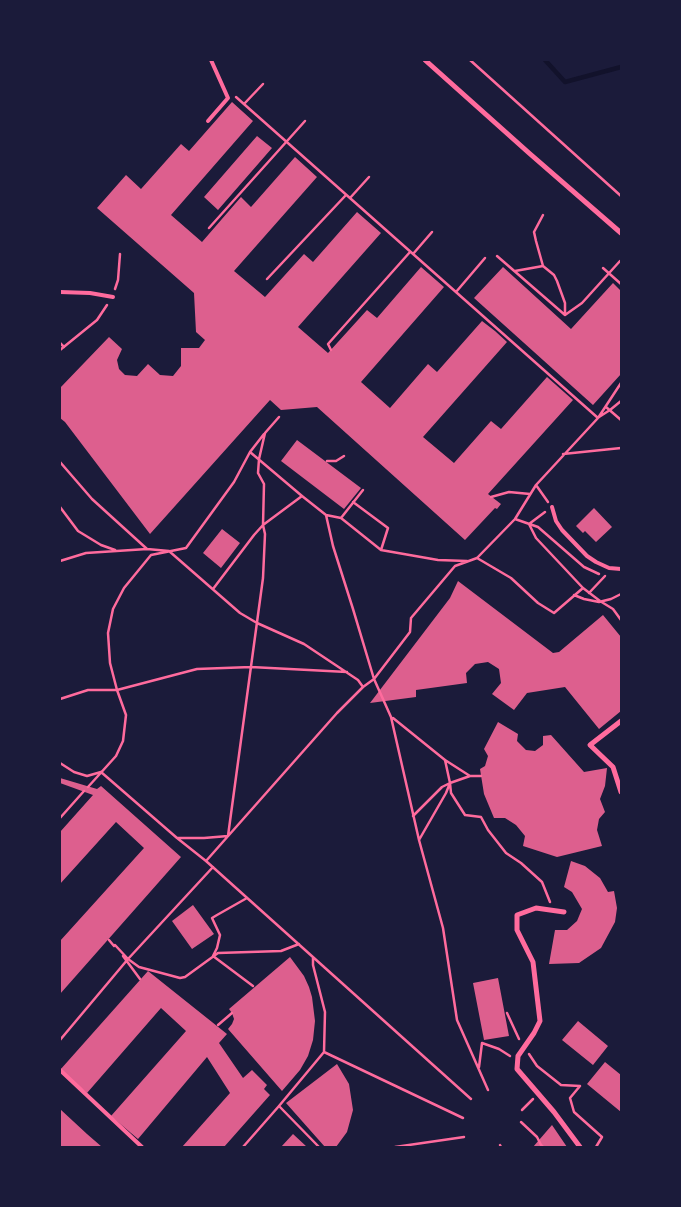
<!DOCTYPE html>
<style>
body{margin:0}
#map{position:relative;width:681px;height:1207px;overflow:hidden;background:#1b1b3a;font-family:"Archivo Narrow",sans-serif}
canvas{display:block}
.frame{position:absolute;inset:0;border:61px solid #1b1b3a;pointer-events:none}
</style>
<div id="map">
<canvas width="681" height="1207"></canvas>
<div class="frame"></div>
</div>
<script>
const g = document.querySelector('canvas').getContext('2d');
g.lineJoin = 'round';
const shape = rows => new Path2D(rows.map(r => 'M' + r).join(''));
function trace(path, color, width, dash) { g.strokeStyle = color; g.lineWidth = width; g.lineCap = dash ? 'butt' : 'round'; g.setLineDash(dash || []); g.stroke(path); }
function fill(path, color) { g.fillStyle = color; g.fill(path, 'evenodd'); }
const stream = shape([
 [545,60,565,82,621,67]
]);
const building = shape([
 [232,102,253,121,171,215,202,242,241,197,251,207,295,157,317,177,234,271,265,297,304,254,313,262,357,212,381,233,298,327,328,353,367,310,377,318,421,267,444,287,361,382,390,408,428,364,437,372,482,321,495,331,507,342,423,437,454,463,491,421,501,429,547,377,573,400,488,494,501,504,497,509,495,508,465,540,317,407,281,410,270,400,150,534,65,422,60,418,60,388,109,337,122,349,117,360,119,369,125,375,137,376,148,364,160,375,173,376,181,366,181,348,199,348,205,340,196,332,194,293,97,208,126,175,141,189,181,144,189,151],
 [257,136,272,148,218,210,204,197],
 [503,267,571,329,613,283,621,291,621,374,593,405,474,298],
 [297,440,361,488,344,509,281,461],
 [594,508,612,527,596,542,585,531,583,533,576,526],
 [222,529,240,543,221,568,203,553],
 [458,581,553,653,559,652,603,615,621,637,621,711,599,729,565,687,527,693,514,710,492,694,501,683,499,669,488,662,475,664,466,673,467,683,416,690,416,697,370,703,450,598],
 [498,722,518,734,517,741,526,750,535,751,543,745,543,736,551,735,584,772,607,768,605,786,600,799,605,812,599,819,597,830,602,846,557,857,523,846,525,836,516,825,505,818,494,818,484,794,480,769,485,766,488,756,484,749],
 [60,778,97,789,101,786,181,857,60,994,60,941,144,848,116,822,60,884,60,832,93,795,60,783],
 [571,861,585,866,600,878,608,892,614,891,617,908,615,922,601,948,579,963,549,964,555,930,567,930,577,921,582,909,572,892,564,887],
 [193,905,214,934,192,949,172,921],
 [290,957,304,976,309,987,312,997,315,1021,313,1040,308,1056,300,1070,282,1091,228,1029,232,1024,234,1019,232,1013,229,1009],
 [148,971,227,1034,219,1043,243,1078,252,1070,267,1085,264,1089,270,1095,224,1147,182,1147,230,1093,207,1057,138,1139,111,1116,186,1031,161,1008,87,1093,60,1070],
 [498,978,509,1036,484,1040,473,983],
 [578,1021,608,1046,593,1065,562,1040],
 [605,1062,621,1075,621,1112,587,1084],
 [337,1064,349,1084,353,1110,347,1132,336,1147,325,1147,286,1103],
 [60,1109,87,1134,102,1147,60,1147],
 [552,1125,567,1147,533,1147],
 [293,1134,307,1147,281,1147]
]);
const path = shape([
 [470,60,621,196],
 [236,97,598,418],
 [244,104,263,84],
 [350,198,369,177],
 [543,215,534,232,536,241,543,266,554,275,557,281,565,303,565,315],
 [209,228,305,121],
 [413,254,432,232],
 [497,256,565,315,582,303,620,261,621,262],
 [603,268,621,284],
 [515,271,543,266],
 [267,279,346,195],
 [115,289,118,280,120,254],
 [456,292,485,258],
 [60,343,64,347],
 [60,350,97,320,107,305],
 [331,350,328,344,410,252],
 [606,407,621,420],
 [599,417,610,410,621,401],
 [250,452,302,496],
 [563,454,621,448],
 [327,461,336,461,344,456],
 [60,462,92,499,147,549,169,551,240,613,257,623,304,644,358,680,363,687],
 [536,485,548,502],
 [491,497,509,492,530,494],
 [353,502,388,528,381,550],
 [60,507,78,531,101,545,115,550],
 [326,515,341,518,381,550,438,560,467,561],
 [341,518,363,490],
 [515,519,538,527,584,567,599,574],
 [477,558,511,578,538,603,554,613,583,588,536,538,529,524,545,512],
 [60,561,86,553,147,549],
 [583,588,600,601,613,609,621,620],
 [213,589,254,535,263,525,302,496,326,515,333,546,353,609,374,679,391,717,419,840,443,928,457,1020,488,1090],
 [589,593,605,576],
 [574,595,584,599,599,602,611,599,621,594],
 [60,699,88,690,117,690,197,669,251,667,347,672],
 [393,718,445,760,470,776],
 [60,763,74,772,87,776,101,772,177,838,206,861,471,1099],
 [450,783,470,776,481,776],
 [88,787,116,756,123,741,126,715,117,690,110,663,108,633,113,609,124,588,151,555,186,548,234,482,250,452,264,434],
 [413,816,442,787,450,783,451,793,465,815,481,817,488,830,506,853,521,863,542,882,550,902],
 [60,818,84,791],
 [177,838,204,838,228,836,263,578,265,534,263,525,264,484,258,473,259,459,265,433,279,417],
 [419,840,446,793,450,783,445,760],
 [206,861,337,713,363,687,374,679,410,632,411,618,455,566,477,558,515,519,536,485,598,418,621,383],
 [247,898,217,915,212,918,220,935,217,948,213,956,253,986],
 [109,940,114,946],
 [115,945,128,959,139,967,180,978,185,977,218,953,281,951,299,944],
 [123,956,140,979],
 [313,958,313,965,325,1012,324,1052],
 [507,1013,519,1039],
 [218,1025,232,1013],
 [60,1040,128,959,213,867],
 [529,1054,537,1066,561,1085,580,1086,570,1098,574,1112,602,1137,596,1147],
 [479,1067,482,1043,499,1049,510,1056],
 [279,1106,319,1147],
 [522,1110,533,1099],
 [521,1122,537,1137,541,1145,543,1147],
 [500,1145,501,1147],
 [243,1147,279,1106,324,1052,463,1118],
 [395,1147,464,1137]
]);
const service = shape([
 [208,121,228,98,211,60],
 [60,292,90,293,113,297],
 [552,507,556,521,562,530,587,556,596,562,609,568,621,569],
 [60,1070,142,1147]
]);
const minor = shape([
 [425,60,529,153,621,233],
 [621,721,590,745,613,767,621,792],
 [564,912,536,908,517,915,517,930,533,962,540,1021,534,1033,518,1056,517,1069,554,1112,580,1147]
]);
trace(stream, '#12122b', 4.5);
fill(building, '#dd5f8e');
trace(path, '#ff6b9d', 2.5);
trace(service, '#ff6b9d', 4);
trace(minor, '#ff6b9d', 5);
</script>
